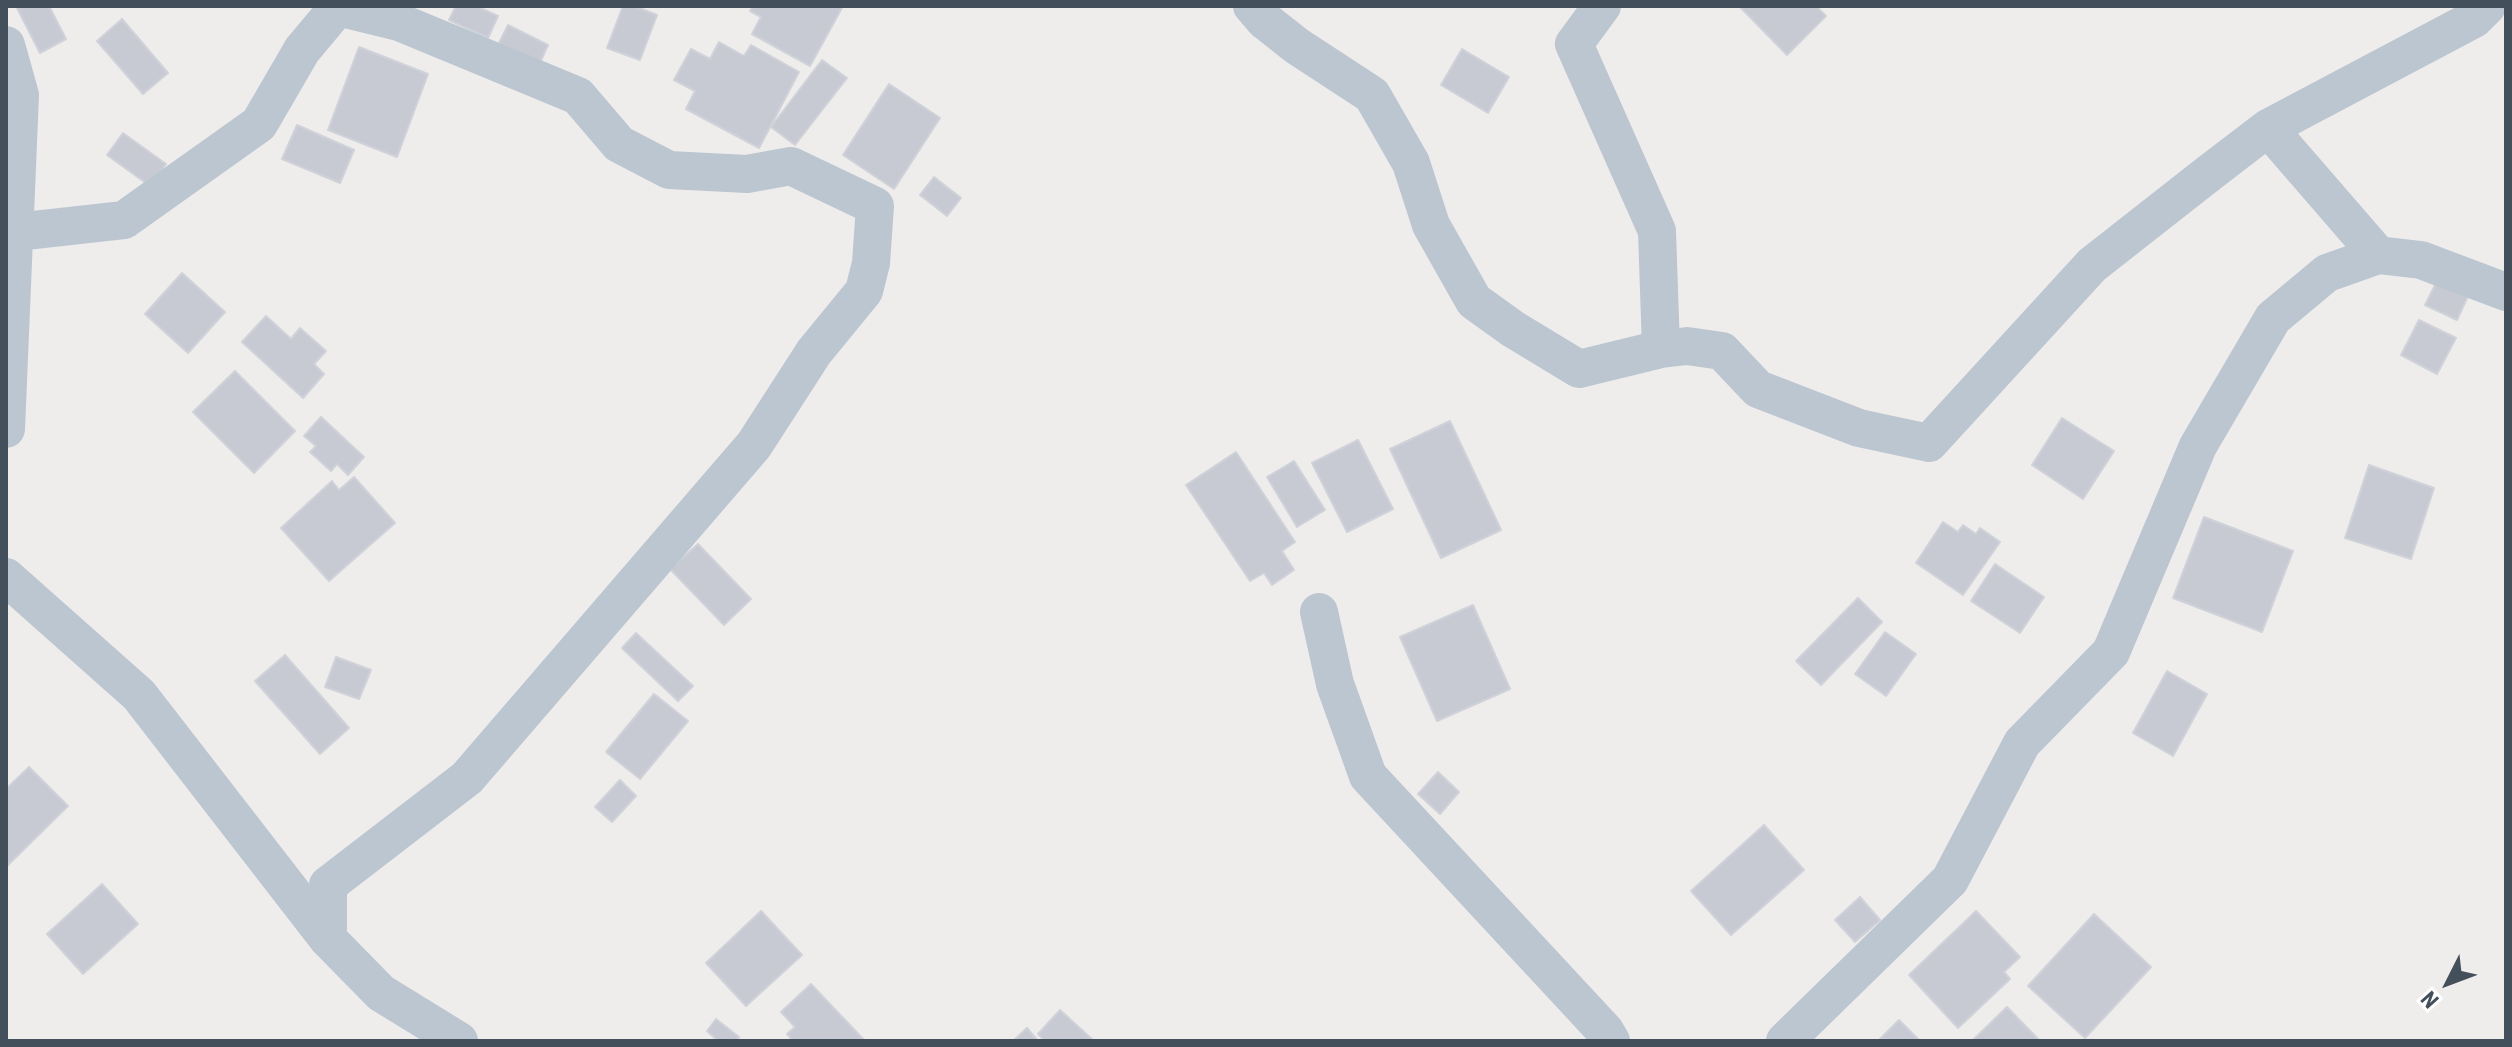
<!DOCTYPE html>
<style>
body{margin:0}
#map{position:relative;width:2512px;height:1047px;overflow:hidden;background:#efecec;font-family:"Roboto Condensed",sans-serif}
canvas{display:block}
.frame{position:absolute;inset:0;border:8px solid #434f5b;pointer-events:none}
.north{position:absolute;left:2408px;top:943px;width:80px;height:80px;-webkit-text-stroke:6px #fff;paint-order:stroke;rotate:228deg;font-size:22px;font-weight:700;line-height:32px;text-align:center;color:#434f5b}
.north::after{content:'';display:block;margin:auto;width:28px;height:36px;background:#434f5b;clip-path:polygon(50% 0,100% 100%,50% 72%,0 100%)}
</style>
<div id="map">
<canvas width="2512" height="1047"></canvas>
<div class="frame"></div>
<div class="north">N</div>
</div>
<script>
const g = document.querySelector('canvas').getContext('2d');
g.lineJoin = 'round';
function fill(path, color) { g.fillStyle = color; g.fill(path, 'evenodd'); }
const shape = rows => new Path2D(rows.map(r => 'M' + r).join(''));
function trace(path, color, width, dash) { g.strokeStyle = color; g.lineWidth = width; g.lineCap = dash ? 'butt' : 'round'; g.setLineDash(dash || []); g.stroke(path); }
const building = shape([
 [16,6,49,6,66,39,40,53,16,6],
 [456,6,476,6,498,16,488,38,449,20,456,6],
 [623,6,634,6,657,15,640,60,607,48,623,6],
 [753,6,843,6,810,66,752,34,761,17,750,11,753,6],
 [1739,6,1816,6,1826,16,1787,55,1739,6],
 [122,19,168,73,143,94,97,41,122,19],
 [508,25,548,45,539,65,498,45,508,25],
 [719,42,744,56,751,45,799,72,759,148,686,109,695,91,674,80,691,49,710,59,719,42],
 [359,47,428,74,397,157,328,130,359,47],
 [1462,49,1509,77,1488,113,1441,85,1462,49],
 [822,60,847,78,795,145,771,127,822,60],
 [889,84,940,118,894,189,843,155,889,84],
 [297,125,354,150,340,183,282,159,297,125],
 [123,133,166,164,150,186,107,155,123,133],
 [934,177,961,198,947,216,920,195,934,177],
 [182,273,225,312,188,353,145,314,182,273],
 [2437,281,2468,296,2457,320,2425,305,2437,281],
 [266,316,291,339,300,328,326,351,314,364,324,374,303,398,242,342,266,316],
 [2419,320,2456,338,2437,374,2401,355,2419,320],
 [235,371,295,431,254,473,193,412,235,371],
 [321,417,364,457,348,475,337,464,331,471,310,452,316,446,304,436,321,417],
 [2062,418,2114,451,2083,499,2032,465,2062,418],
 [1450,421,1501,530,1441,558,1390,449,1450,421],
 [1358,440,1393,509,1347,532,1312,463,1358,440],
 [1236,452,1295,542,1282,551,1294,570,1272,585,1264,573,1250,581,1186,485,1236,452],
 [1294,461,1325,510,1297,527,1267,477,1294,461],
 [2369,465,2434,488,2411,559,2345,538,2369,465],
 [354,477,395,523,329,581,281,528,332,481,339,490,354,477],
 [2204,517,2293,551,2262,632,2173,598,2204,517],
 [1943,522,1958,532,1963,525,1976,534,1980,528,2000,542,1963,595,1916,563,1943,522],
 [698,544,751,599,724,625,670,569,698,544],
 [1995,564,2044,597,2020,633,1971,601,1995,564],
 [1858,598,1882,622,1821,685,1796,661,1858,598],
 [1473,605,1510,689,1437,721,1400,637,1473,605],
 [1885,632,1916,654,1886,696,1855,674,1885,632],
 [636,633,693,686,678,701,622,648,636,633],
 [285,655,349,728,320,754,255,681,285,655],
 [336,657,371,670,359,699,325,687,336,657],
 [2167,671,2207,694,2173,756,2133,733,2167,671],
 [654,694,688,721,640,779,606,752,654,694],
 [29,767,68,806,6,867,6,789,29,767],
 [1438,772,1459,792,1440,814,1418,794,1438,772],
 [620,780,636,796,612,822,595,807,620,780],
 [1764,825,1804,870,1731,935,1691,891,1764,825],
 [102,884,138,924,83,974,47,934,102,884],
 [1860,897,1880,920,1855,942,1835,920,1860,897],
 [761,911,802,955,746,1006,706,963,761,911],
 [1976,911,2020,957,2004,972,2010,979,1958,1028,1909,975,1976,911],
 [2094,914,2151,967,2085,1038,2028,986,2094,914],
 [811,984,865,1041,793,1041,787,1034,795,1027,781,1012,811,984],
 [2007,1007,2040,1041,1972,1041,2007,1007],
 [1060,1010,1094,1041,1045,1041,1038,1034,1060,1010],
 [716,1019,739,1037,736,1041,718,1041,707,1031,716,1019],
 [1899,1020,1919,1040,1919,1041,1880,1039,1899,1020],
 [1027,1028,1038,1041,1013,1041,1027,1028]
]);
const minor = shape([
 [1252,6,1264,20,1297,46,1372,95,1411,163,1431,225,1474,301,1513,329,1579,369,1661,349,1687,346,1722,351,1758,389,1859,428,1929,443,2092,265,2208,174,2268,128,2474,19,2487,6],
 [1602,6,1574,44,1657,231,1661,349],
 [6,45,20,95,6,429],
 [2268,128,2378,255],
 [16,232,124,220,259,124,302,50,338,7,399,22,578,96,619,144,669,170,747,174,791,166,875,206,871,263,864,291,814,352,754,445,467,778,328,885,328,939,381,993,459,1041],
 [6,577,139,695,328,939],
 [1319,612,1335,684,1368,776,1605,1031,1611,1041],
 [1785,1041,1950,880,2022,743,2111,652,2198,446,2273,318,2327,273,2378,255,2421,260,2506,292]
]);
fill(building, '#c7cad3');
trace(building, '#cfd2d9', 2);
trace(minor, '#bbc6d0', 38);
</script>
